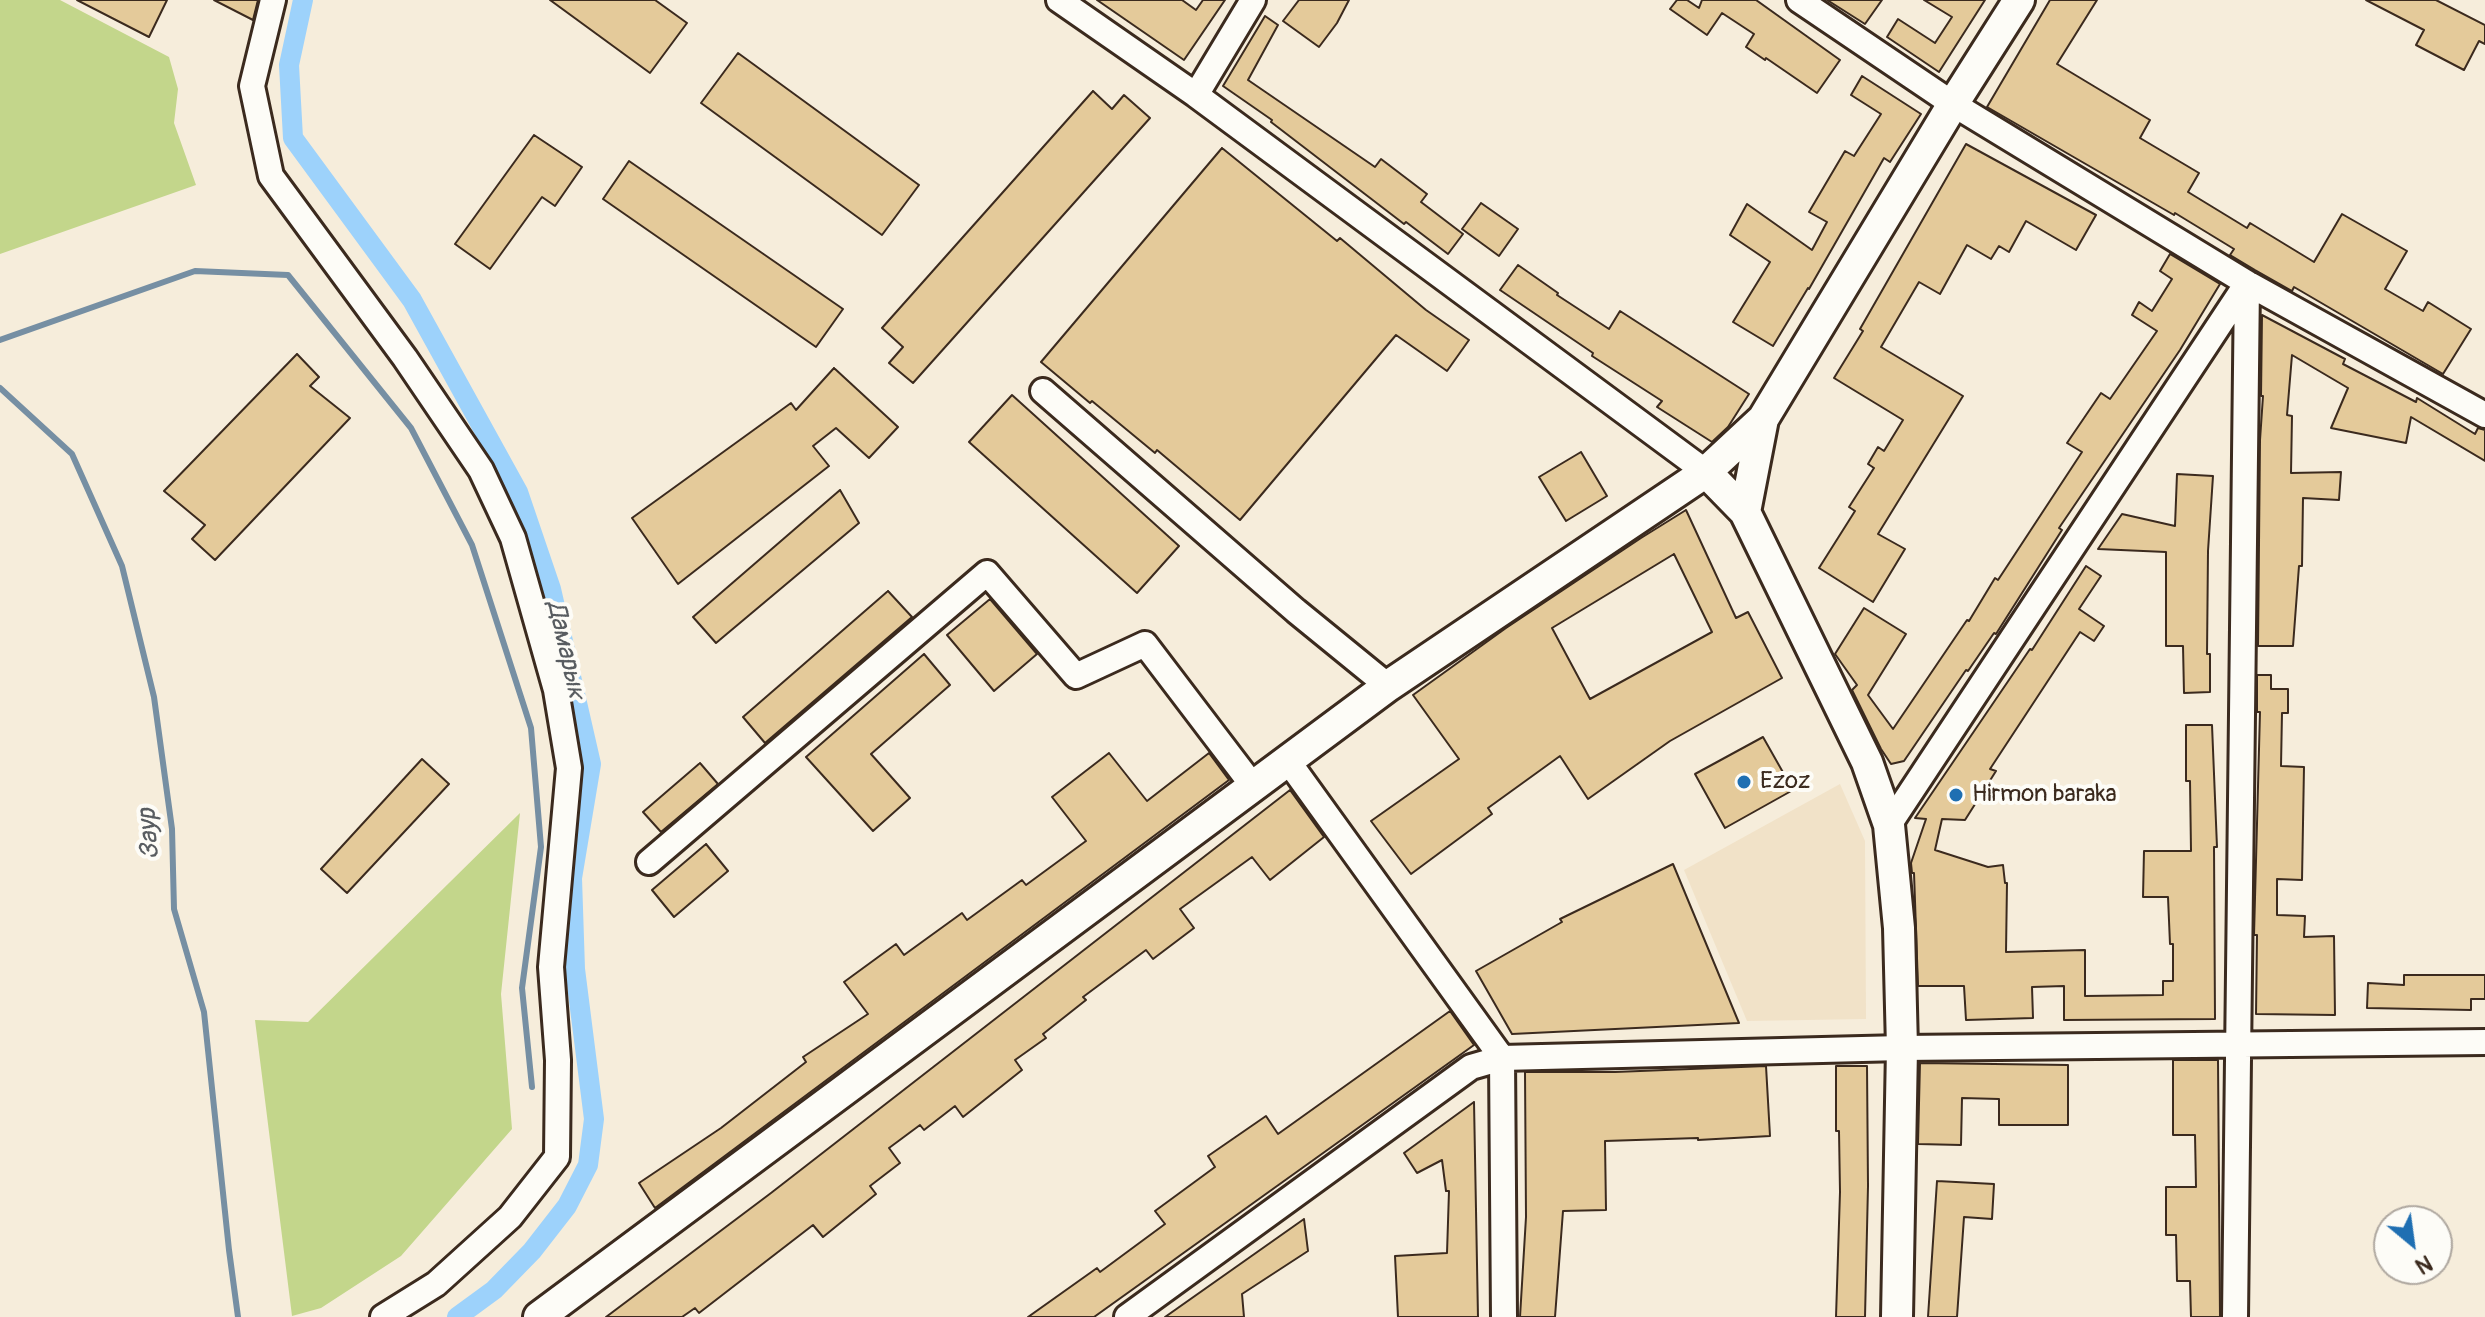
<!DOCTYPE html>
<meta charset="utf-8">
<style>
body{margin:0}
#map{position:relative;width:2485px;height:1317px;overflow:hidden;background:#f6eddb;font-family:Pangolin,sans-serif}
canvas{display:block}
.north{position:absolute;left:2373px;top:1205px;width:80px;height:80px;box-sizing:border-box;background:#fdfcf7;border:2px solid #afa8a0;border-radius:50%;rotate:151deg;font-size:22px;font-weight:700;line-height:32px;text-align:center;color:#3b2a1e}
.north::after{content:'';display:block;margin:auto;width:28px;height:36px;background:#1f6fb2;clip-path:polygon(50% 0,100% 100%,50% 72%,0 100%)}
</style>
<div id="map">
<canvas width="2485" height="1317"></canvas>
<div class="north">N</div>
</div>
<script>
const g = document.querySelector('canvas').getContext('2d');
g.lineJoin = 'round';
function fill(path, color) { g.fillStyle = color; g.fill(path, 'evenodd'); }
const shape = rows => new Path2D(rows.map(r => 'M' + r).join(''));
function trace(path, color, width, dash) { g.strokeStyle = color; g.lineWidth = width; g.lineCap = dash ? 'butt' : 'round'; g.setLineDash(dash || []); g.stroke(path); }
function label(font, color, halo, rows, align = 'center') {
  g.font = font + ' Pangolin,sans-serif'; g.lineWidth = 8; g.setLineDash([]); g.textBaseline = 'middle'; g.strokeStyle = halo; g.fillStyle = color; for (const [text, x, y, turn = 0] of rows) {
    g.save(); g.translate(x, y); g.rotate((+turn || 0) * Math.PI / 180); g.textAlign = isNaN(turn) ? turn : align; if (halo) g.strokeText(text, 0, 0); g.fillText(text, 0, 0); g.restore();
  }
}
const built = shape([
 [1840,784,1865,841,1866,1019,1747,1021,1684,870]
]);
const green = shape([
 [0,0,60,0,169,57,178,89,174,123,196,185,0,254],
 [520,813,501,994,512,1129,401,1256,321,1308,292,1316,255,1020,308,1022]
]);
const stream = shape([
 [0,340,195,271,288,275,411,428,472,545,531,728,541,847,522,988,532,1087],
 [0,388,72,454,122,566,154,697,172,829,174,909,204,1012,229,1250,238,1317]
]);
const canal = shape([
 [303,0,289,65,293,138,412,300,518,492,551,589,591,764,572,878,575,969,594,1119,588,1165,567,1206,532,1251,494,1290,457,1317]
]);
const building = shape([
 [77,0,167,0,149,37,77,0],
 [214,0,258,0,253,20,214,0],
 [550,0,655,0,687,23,650,73,550,0],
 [1097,0,1182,0,1196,10,1203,0,1225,0,1184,60,1097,0],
 [1299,0,1349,0,1337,23,1319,47,1283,21,1299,0],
 [1677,0,1687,0,1699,8,1702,0,1756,0,1840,60,1817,93,1766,58,1765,60,1746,47,1754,34,1722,13,1707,35,1670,9,1677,0],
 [1827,0,1882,0,1865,24,1827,0],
 [1924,0,1985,0,1939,72,1887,37,1898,19,1935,43,1952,17,1924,0],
 [2050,0,2097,0,2057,64,2150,120,2140,138,2199,173,2188,192,2247,228,2250,223,2314,262,2342,214,2407,251,2385,289,2423,311,2428,302,2471,329,2443,374,2294,287,2292,291,2255,270,2230,255,2234,249,2175,213,2174,215,1987,107,2050,0],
 [2366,0,2436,0,2485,25,2485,44,2479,41,2464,70,2416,45,2424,30,2366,0],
 [1265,16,1278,25,1248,80,1375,167,1381,159,1427,194,1421,202,1463,234,1448,254,1406,222,1404,224,1271,122,1272,120,1223,86,1265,16],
 [738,53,919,185,882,235,701,103,738,53],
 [1862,76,1921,114,1890,162,1884,158,1809,289,1808,288,1773,346,1733,322,1770,262,1730,235,1747,204,1812,250,1827,222,1809,212,1845,151,1854,156,1881,114,1851,95,1862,76],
 [1093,91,1112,109,1124,95,1150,118,913,383,889,363,903,347,882,328,1093,91],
 [534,135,582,167,555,206,542,197,490,269,455,244,534,135],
 [1966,144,2096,215,2076,250,2026,221,2009,252,1999,246,1991,259,1967,245,1940,294,1919,282,1881,347,1963,396,1878,534,1905,549,1873,602,1819,568,1855,511,1849,507,1874,468,1868,464,1878,447,1884,451,1903,420,1834,378,1863,331,1860,329,1966,144],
 [1222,148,1337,241,1340,238,1426,310,1469,340,1447,371,1396,335,1240,520,1157,450,1155,453,1092,401,1090,403,1041,362,1222,148],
 [629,161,843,309,816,347,603,199,629,161],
 [1481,203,1518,229,1499,256,1462,229,1481,203],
 [2170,254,2220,284,2180,350,2059,528,2062,530,1996,634,1994,633,1968,671,1966,670,1904,761,1891,764,1881,749,1852,690,1857,685,1835,654,1864,608,1906,634,1868,695,1893,729,1967,620,1969,621,1995,578,1998,580,2082,452,2067,443,2101,393,2110,399,2157,331,2132,315,2139,302,2152,311,2172,279,2160,271,2170,254],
 [1518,265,1558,293,1557,295,1609,329,1620,311,1749,394,1728,427,1712,442,1657,407,1662,401,1592,356,1593,353,1500,290,1518,265],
 [2262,315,2345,359,2343,364,2416,402,2417,398,2475,434,2478,428,2485,430,2485,461,2411,417,2406,443,2331,428,2348,388,2292,355,2287,415,2292,416,2291,473,2341,472,2339,500,2303,498,2302,566,2299,566,2293,646,2258,646,2260,440,2263,396,2261,396,2262,315],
 [297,354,319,377,310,386,350,418,215,560,192,539,205,525,164,491,297,354],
 [834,368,898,427,869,458,836,428,813,446,829,466,678,584,632,518,791,403,796,410,834,368],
 [1012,395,1179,546,1137,593,969,442,1012,395],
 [1581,452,1607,496,1566,521,1539,477,1581,452],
 [2177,474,2213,476,2208,551,2207,654,2210,654,2210,692,2184,693,2183,646,2166,646,2166,552,2098,549,2122,514,2175,526,2177,474],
 [840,490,859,523,716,643,693,617,840,490],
 [1686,510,1736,618,1748,612,1782,678,1670,741,1588,799,1560,756,1488,808,1492,814,1411,874,1371,821,1459,759,1413,695,1506,628,1641,538,1686,510],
 [1674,554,1712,632,1590,699,1552,628,1674,554],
 [2086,566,2101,576,2079,609,2104,626,2094,641,2080,632,1990,769,1996,771,1965,820,1942,819,1935,850,1988,867,2003,865,2005,883,2007,883,2006,952,2085,950,2085,996,2163,995,2163,981,2173,981,2173,944,2170,944,2168,897,2143,897,2144,851,2191,851,2190,781,2186,781,2186,725,2212,725,2217,847,2214,847,2215,1019,2064,1020,2064,986,2032,987,2033,1018,1966,1020,1964,986,1918,986,1914,873,1912,873,1911,863,1926,819,1915,818,2030,649,2032,650,2086,566],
 [888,591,912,617,765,743,743,717,888,591],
 [990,599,1037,654,994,691,947,635,990,599],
 [924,654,950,685,871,754,910,798,873,831,806,757,924,654],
 [2257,675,2271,675,2271,689,2288,689,2288,713,2282,713,2281,766,2304,767,2302,880,2277,879,2277,915,2305,916,2304,937,2334,936,2335,1015,2256,1014,2257,935,2254,935,2260,712,2257,712,2257,675],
 [1763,737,1793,790,1725,828,1695,774,1763,737],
 [1109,753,1147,801,1209,753,1229,780,655,1208,639,1183,721,1128,806,1062,803,1057,868,1014,844,982,896,944,904,955,962,913,967,920,1022,880,1026,885,1086,841,1052,797,1109,753],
 [422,759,449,784,347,893,321,869,422,759],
 [700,763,718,784,661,832,643,812,700,763],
 [1290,790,1324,837,1270,880,1252,857,1180,909,1194,928,1153,959,1146,950,1083,997,1086,1000,1043,1034,1046,1038,1015,1060,1022,1070,963,1117,955,1106,924,1130,920,1125,889,1148,900,1163,870,1186,876,1194,823,1237,813,1225,699,1313,695,1308,682,1317,606,1317,771,1193,1290,790],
 [706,844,728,871,674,917,652,890,706,844],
 [1673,864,1739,1023,1512,1034,1476,971,1562,922,1560,919,1673,864],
 [2404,975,2485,975,2485,999,2471,999,2471,1010,2367,1008,2368,983,2404,985,2404,975],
 [1450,1011,1474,1045,1094,1317,1028,1317,1097,1268,1100,1272,1165,1224,1155,1211,1215,1167,1208,1156,1266,1116,1278,1134,1450,1011],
 [2173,1060,2218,1060,2220,1317,2191,1317,2190,1281,2177,1281,2176,1235,2166,1235,2166,1187,2196,1187,2195,1135,2173,1135,2173,1060],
 [1920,1063,2068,1065,2068,1125,1999,1125,1999,1099,1962,1098,1961,1145,1918,1144,1920,1063],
 [1766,1066,1770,1136,1698,1140,1698,1138,1605,1141,1606,1210,1563,1211,1555,1317,1520,1317,1526,1217,1525,1072,1615,1072,1766,1066],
 [1836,1066,1867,1066,1868,1186,1865,1317,1836,1317,1840,1192,1839,1131,1836,1131,1836,1066],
 [1474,1102,1478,1317,1398,1317,1395,1256,1447,1253,1449,1191,1446,1191,1442,1160,1417,1173,1404,1153,1474,1102],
 [1937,1181,1994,1184,1992,1219,1964,1217,1957,1317,1928,1317,1937,1181],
 [1304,1219,1308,1251,1242,1294,1244,1317,1165,1317,1304,1219]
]);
const minor = shape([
 [273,0,252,86,271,176,405,358,481,470,513,538,556,690,569,768,551,967,558,1060,557,1157,510,1217,436,1284,383,1317],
 [1059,0,1196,95,1706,472],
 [1799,0,1953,104,2247,283,2485,415],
 [1196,95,1253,0],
 [1043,391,1296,611,1388,686],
 [1288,761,1502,1058,1504,1317],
 [1889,825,2247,283],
 [649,862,987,573,1076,676,1145,644,1253,786],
 [1127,1317,1471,1067,1502,1058,1902,1048,2485,1042],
 [2235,1317,2247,283]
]);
const major = shape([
 [1745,512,1763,419],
 [539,1317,1388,686,1706,472],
 [1897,1317,1902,1048,1899,928,1889,825,1867,762,1745,512,1706,472,1763,419,1953,104,2019,0]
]);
const markers = [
 [1744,782,8,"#1f6fb2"],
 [1956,795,8,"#1f6fb2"]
];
const poiNames = [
 ["Ezoz",1760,782],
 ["Hirmon baraka",1972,795]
];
const waterNames = [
 ["Дамарык",565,650,77],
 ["Заур",150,834,-94]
];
fill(built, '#f1e2c8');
fill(green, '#c3d68b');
trace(stream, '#768fa3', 6);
trace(canal, '#9dd2fb', 20);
fill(building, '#e4ca9a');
trace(building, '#3b2a1e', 2);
trace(minor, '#3b2a1e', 30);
trace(major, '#3b2a1e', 36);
trace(minor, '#fdfcf7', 24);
trace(major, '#fdfcf7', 30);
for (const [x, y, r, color] of markers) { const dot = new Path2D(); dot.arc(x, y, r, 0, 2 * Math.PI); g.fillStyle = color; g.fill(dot); trace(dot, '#fdfcf7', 3); }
label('24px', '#3b2a1e', '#fdfcf7', poiNames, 'left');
label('italic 26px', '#585c60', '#fdfcf7', waterNames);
</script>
